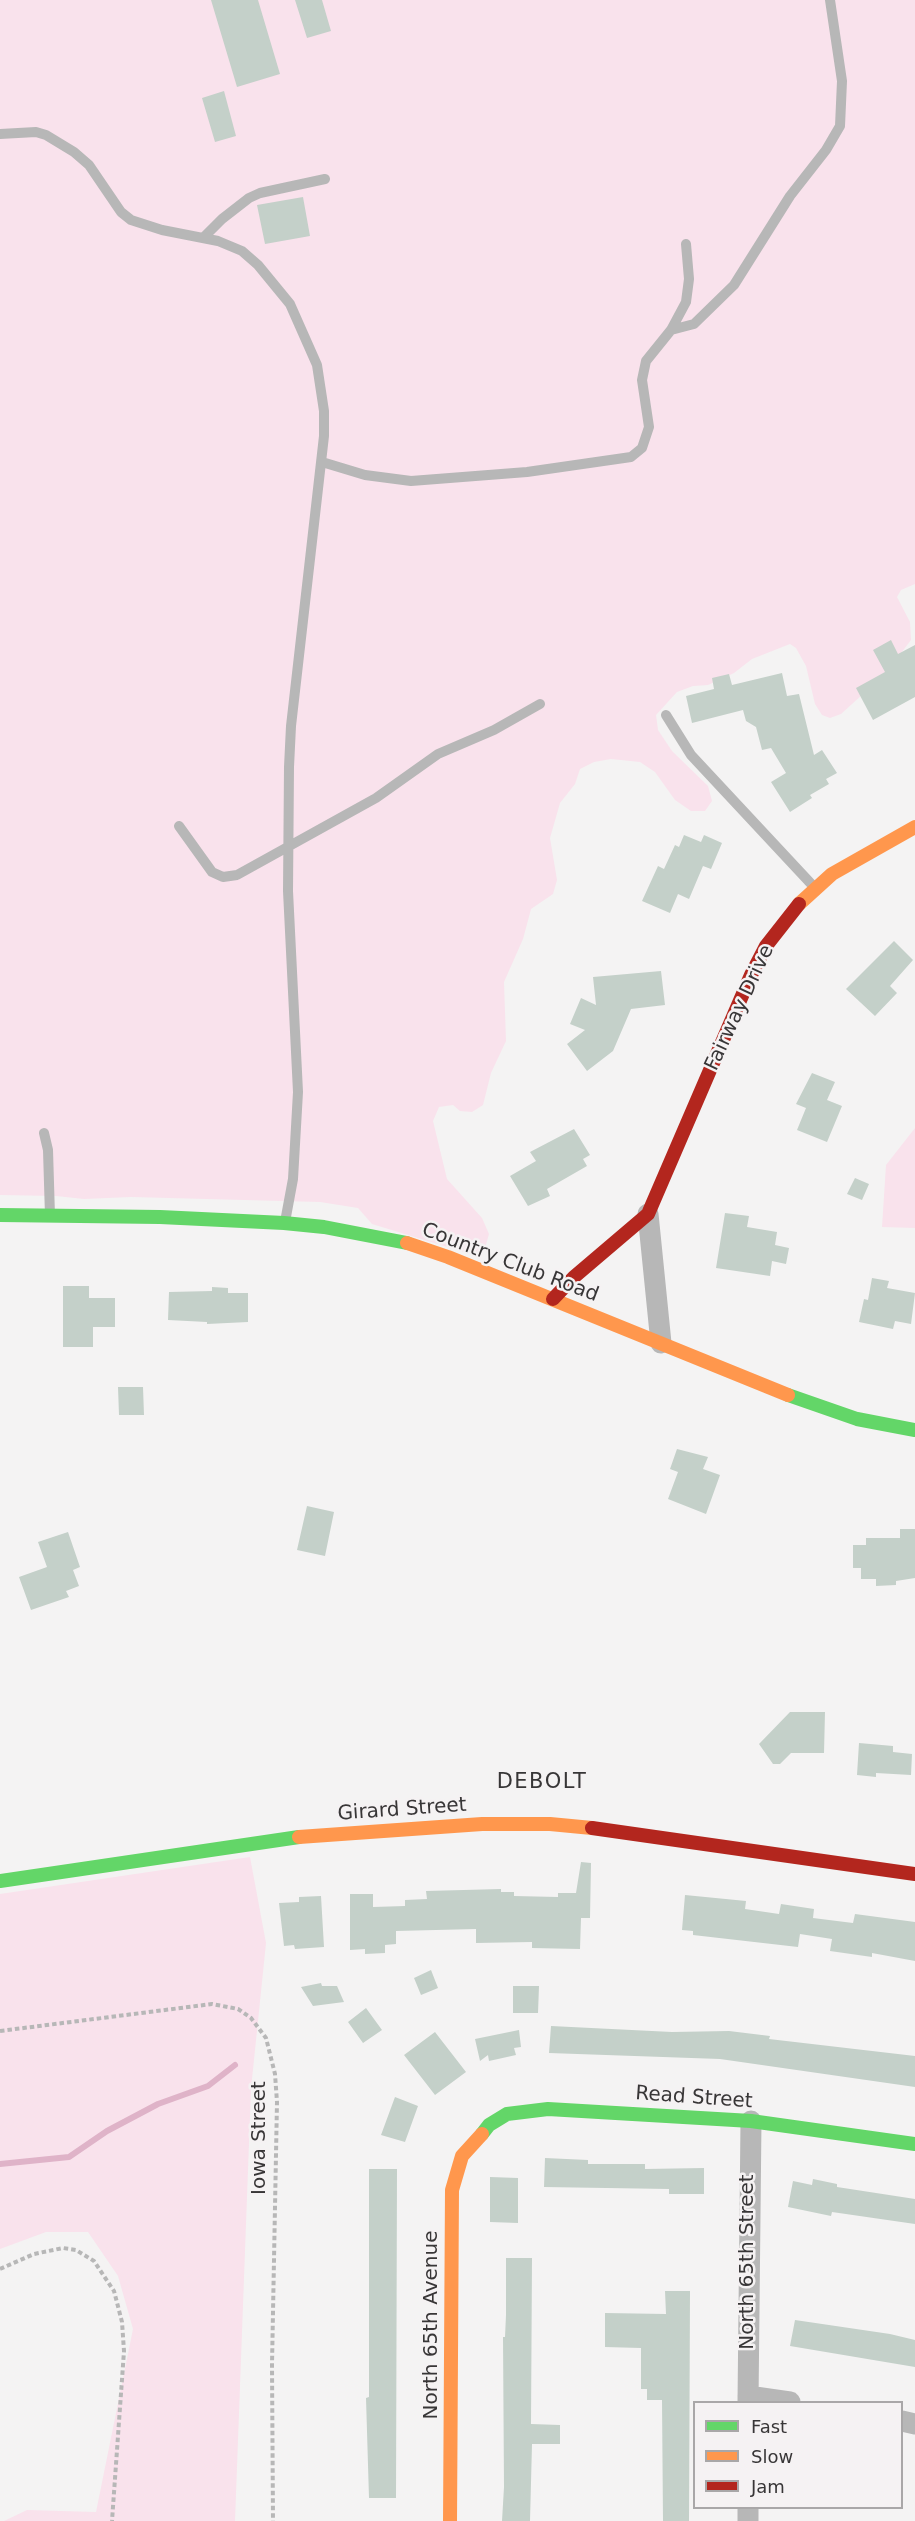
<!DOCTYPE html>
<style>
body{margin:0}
#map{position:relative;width:915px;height:2521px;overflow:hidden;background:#f4f3f3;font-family:"DejaVu Sans",sans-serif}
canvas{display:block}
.legend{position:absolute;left:693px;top:2401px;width:210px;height:108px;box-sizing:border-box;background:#f5f2f3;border:2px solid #a9a7a8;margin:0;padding:8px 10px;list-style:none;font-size:18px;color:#383637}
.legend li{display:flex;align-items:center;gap:12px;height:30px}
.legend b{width:30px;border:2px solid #a9a7a8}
</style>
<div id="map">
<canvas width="915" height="2521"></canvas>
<ul class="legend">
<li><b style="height:8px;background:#63d668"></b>Fast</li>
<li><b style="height:8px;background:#ff974d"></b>Slow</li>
<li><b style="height:8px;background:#b3261e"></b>Jam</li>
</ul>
</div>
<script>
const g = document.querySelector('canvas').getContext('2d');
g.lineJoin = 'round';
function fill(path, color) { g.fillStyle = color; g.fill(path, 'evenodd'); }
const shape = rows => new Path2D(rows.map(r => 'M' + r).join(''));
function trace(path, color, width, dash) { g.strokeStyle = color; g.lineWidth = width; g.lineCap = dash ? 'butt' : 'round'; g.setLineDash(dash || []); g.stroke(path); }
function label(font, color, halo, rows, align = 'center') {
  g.font = font + ' "DejaVu Sans",sans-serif'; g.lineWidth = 5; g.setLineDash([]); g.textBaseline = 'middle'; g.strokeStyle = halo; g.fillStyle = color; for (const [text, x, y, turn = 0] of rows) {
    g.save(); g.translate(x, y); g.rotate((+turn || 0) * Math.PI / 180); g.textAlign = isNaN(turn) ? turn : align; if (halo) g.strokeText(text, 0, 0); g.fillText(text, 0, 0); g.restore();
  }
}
const green = shape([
 [0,0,915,0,915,584,901,590,897,597,910,622,911,640,885,674,841,714,830,718,822,715,815,704,806,666,796,648,790,644,752,659,734,673,708,685,693,686,677,692,656,715,658,730,672,751,708,786,712,801,705,811,691,811,675,800,655,772,640,762,611,759,594,762,580,769,575,784,560,803,550,838,557,880,553,894,531,909,523,939,504,982,506,1041,491,1073,483,1105,472,1112,460,1111,453,1105,439,1107,433,1121,447,1179,482,1218,489,1234,485,1248,477,1256,372,1224,358,1208,320,1202,131,1197,84,1199,56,1196,0,1195],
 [915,1128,915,1228,882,1227,886,1165],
 [250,1857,266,1943,251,2089,235,2521,4,2521,27,2510,96,2512,133,2329,118,2276,88,2232,46,2232,0,2249,0,1894]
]);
const stream = shape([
 [0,2164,69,2157,107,2131,158,2104,208,2086,235,2065]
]);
const building = shape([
 [211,0,258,0,280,74,237,87],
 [295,0,322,0,331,31,307,38],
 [224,91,236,136,215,142,202,98],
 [303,197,310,236,265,244,257,205],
 [891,640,898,654,915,645,915,697,873,720,856,688,885,672,873,650],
 [782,673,787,696,799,694,814,755,822,750,837,773,826,779,829,784,810,795,812,798,790,812,771,782,786,773,771,748,762,750,756,727,746,721,743,710,692,723,686,696,714,689,712,678,729,674,732,685],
 [684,835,701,842,704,835,722,843,711,869,703,866,689,899,678,894,670,913,642,901,658,866,664,869,675,845,679,847],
 [894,941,913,960,890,986,897,993,875,1016,846,989],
 [661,971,665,1005,631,1009,613,1051,587,1071,567,1044,585,1030,570,1024,581,998,596,1005,593,977],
 [812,1073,835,1082,827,1100,842,1106,827,1142,797,1130,806,1108,796,1104],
 [574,1129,590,1155,583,1159,587,1166,547,1189,550,1196,528,1206,510,1176,536,1161,530,1152],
 [855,1178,869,1184,862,1200,847,1194],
 [725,1213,749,1216,747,1227,777,1232,775,1245,789,1248,786,1264,772,1261,770,1276,716,1268],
 [872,1278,889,1281,887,1288,915,1293,911,1324,895,1321,893,1329,859,1322,864,1299,868,1300],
 [63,1286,89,1286,89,1298,115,1298,115,1327,93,1327,93,1347,63,1347],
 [212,1287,228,1288,228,1293,248,1293,248,1322,207,1324,207,1322,168,1320,169,1292,212,1291],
 [118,1387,143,1387,144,1415,119,1415],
 [677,1449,708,1457,703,1469,720,1475,706,1514,668,1499,678,1472,670,1469],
 [307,1506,334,1512,325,1556,297,1550],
 [900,1529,915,1529,915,1578,896,1581,896,1585,876,1586,876,1579,861,1579,861,1568,853,1568,853,1545,866,1545,866,1538,900,1538],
 [68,1532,80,1567,73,1570,79,1586,66,1591,69,1597,31,1610,19,1577,47,1567,38,1542],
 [790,1712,825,1712,824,1753,791,1753,780,1764,773,1764,759,1744],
 [859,1743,893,1746,893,1752,912,1754,911,1775,876,1773,876,1777,857,1775],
 [581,1862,591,1863,590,1918,581,1918,580,1949,532,1948,532,1942,476,1943,476,1929,396,1931,396,1944,385,1945,385,1953,365,1954,365,1949,350,1950,350,1894,373,1894,373,1907,405,1906,405,1900,427,1899,426,1891,501,1889,501,1892,514,1892,514,1896,558,1897,558,1893,576,1893],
 [685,1895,746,1901,745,1909,779,1914,781,1904,814,1909,813,1918,853,1923,855,1914,915,1922,915,1961,872,1953,872,1957,830,1951,832,1939,800,1934,798,1947,693,1935,693,1931,682,1930],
 [321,1896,324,1947,295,1949,294,1945,284,1946,279,1903,299,1902,299,1897],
 [431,1970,438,1988,421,1995,414,1978],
 [321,1983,322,1986,337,1986,344,2002,313,2006,301,1987],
 [513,1986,539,1986,538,2013,513,2013],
 [366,2008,382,2030,363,2043,348,2022],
 [551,2026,672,2032,729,2031,770,2036,769,2039,915,2056,915,2087,720,2059,549,2053],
 [519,2030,521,2047,514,2048,516,2055,489,2061,488,2055,480,2061,475,2039],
 [435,2032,466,2072,435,2095,404,2055],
 [395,2097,418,2106,405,2142,381,2135],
 [545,2158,588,2160,588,2164,645,2164,645,2169,704,2168,704,2194,669,2194,669,2189,544,2187],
 [369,2169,397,2169,396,2498,369,2498,366,2398,369,2397],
 [490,2177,518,2178,518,2223,490,2222],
 [813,2179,837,2184,837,2187,915,2199,915,2224,832,2212,831,2216,788,2207,793,2181,812,2185],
 [506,2258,532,2258,531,2424,560,2425,560,2444,532,2444,530,2521,502,2521,504,2487,503,2337,505,2337,506,2315],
 [665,2291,690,2291,689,2521,663,2521,662,2400,647,2400,647,2389,641,2389,641,2348,605,2347,605,2313,666,2314],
 [795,2320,890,2334,915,2340,915,2367,790,2346]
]);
const path = shape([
 [0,2031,212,2004,238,2009,251,2018,266,2038,275,2074,277,2102,272,2365,273,2521],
 [0,2269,34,2254,63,2248,76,2250,94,2261,114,2291,122,2322,124,2351,112,2521]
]);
const lane = shape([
 [0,134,36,132,46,135,74,152,89,165,121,212,131,220,162,230,218,241,242,251,258,265,290,304,317,365,324,411,324,436,291,726,289,767,288,891,298,1092,293,1179,285,1222],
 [204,237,222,219,249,198,260,193,325,179],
 [671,330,694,324,734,285,790,196,826,150,840,126,842,81,830,0],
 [322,462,365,475,411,481,527,472,631,457,642,448,649,427,642,380,646,361,671,330,686,302,689,279,686,244],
 [666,715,691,755,815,888],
 [179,826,212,872,223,877,237,875,376,798,438,754,494,730,540,704],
 [44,1133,48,1150,50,1216]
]);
const street = shape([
 [648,1214,661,1343],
 [748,2396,790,2402],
 [748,2402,751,2121],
 [902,2421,915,2424],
 [748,2521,748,2508]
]);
const fast = shape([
 [0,1215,160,1217,284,1223,324,1227,407,1243],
 [788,1395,857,1419,915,1430],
 [0,1881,299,1837],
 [482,2134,489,2125,507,2114,548,2109,751,2121,915,2144]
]);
const slow = shape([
 [799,904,832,874,915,827],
 [407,1243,448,1257,788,1395],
 [299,1837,482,1824,550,1824,592,1828],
 [450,2521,452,2190,462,2156,482,2134]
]);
const jam = shape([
 [553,1299,574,1277,648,1214,751,975,766,946,799,904],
 [592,1828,915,1874]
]);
const streetNames = [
 ["Fairway Drive",740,1008,-65],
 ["Country Club Road",510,1263,21],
 ["Girard Street",402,1810,-4],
 ["Read Street",694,2098,4],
 ["Iowa Street",260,2138,-90],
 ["North 65th Street",748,2262,-90],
 ["North 65th Avenue",432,2325,-90]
];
const neighbourhoodNames = [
 ["DEBOLT",542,1783]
];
fill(green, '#f9e2ec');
trace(stream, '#dfb3c8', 6);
fill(building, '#c4d0c9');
trace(path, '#b7b7b7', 4, [4.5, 3]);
trace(lane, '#b7b7b7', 10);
trace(street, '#b7b7b7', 21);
trace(fast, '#63d668', 14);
trace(slow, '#ff974d', 14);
trace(jam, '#b3261e', 14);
label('20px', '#383637', '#f5f2f3', streetNames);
g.letterSpacing = '1.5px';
label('21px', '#383637', '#f5f2f3', neighbourhoodNames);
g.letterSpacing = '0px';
</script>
